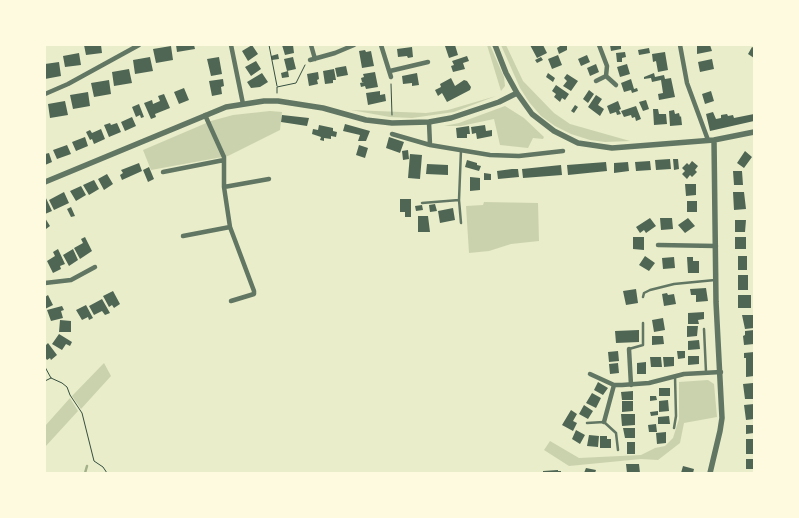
<!DOCTYPE html>
<style>
body{margin:0}
#map{position:relative;width:799px;height:518px;overflow:hidden;background:#e9edc9;font-family:"Work Sans",sans-serif}
canvas{display:block}
.frame{position:absolute;inset:0;border:46px solid #fefae0;pointer-events:none}
</style>
<div id="map">
<canvas width="799" height="518"></canvas>
<div class="frame"></div>
</div>
<script>
const g = document.querySelector('canvas').getContext('2d');
g.lineJoin = 'round';
function fill(path, color) { g.fillStyle = color; g.fill(path, 'evenodd'); }
const shape = rows => new Path2D(rows.map(r => 'M' + r).join(''));
function trace(path, color, width, dash) { g.strokeStyle = color; g.lineWidth = width; g.lineCap = dash ? 'butt' : 'round'; g.setLineDash(dash || []); g.stroke(path); }
const green = shape([
 [487,45,490,45,504,77,505,86,501,91],
 [501,45,506,45,523,81,554,113,570,124,630,141,605,142,590,140,571,134,555,126,541,116,529,102,520,88],
 [496,96,454,112,412,118,390,117,351,110,426,113,448,110],
 [505,106,524,118,544,137,543,139,533,138,528,148,500,145,494,119,461,126,444,126,459,123],
 [270,111,282,112,280,130,228,156,151,170,143,150,211,121,233,115],
 [484,202,538,203,539,241,511,244,489,251,469,253,466,206,483,205],
 [104,363,111,376,81,409,72,396],
 [708,380,714,384,717,417,684,423,680,443,658,460,641,459,569,466,544,450,550,441,579,458,641,455,655,448,665,446,673,438,679,419,679,382],
 [70,398,78,411,45,447,45,426]
]);
const stream = shape([
 [85,473,87,466]
]);
const building = shape([
 [84,45,101,45,102,53,86,55],
 [176,45,194,45,195,49,177,52],
 [252,45,258,54,248,61,242,51],
 [282,45,293,45,294,53,285,55],
 [449,45,455,45,458,55,449,58,445,46],
 [530,45,543,45,547,53,537,58],
 [559,45,567,45,567,50,559,54,557,48,560,46],
 [610,45,621,45,621,49,611,51],
 [697,45,710,45,712,51,697,54],
 [171,46,173,60,156,63,153,49],
 [412,47,413,57,408,58,407,56,398,57,397,49],
 [752,47,754,48,754,58,748,54],
 [649,48,650,53,639,55,638,50],
 [365,50,366,52,371,51,374,66,362,68,359,51],
 [625,52,626,57,622,58,622,62,617,62,616,53],
 [665,52,668,70,658,72,656,61,653,62,652,54],
 [79,53,81,65,65,67,63,56],
 [278,54,279,59,272,60,271,56],
 [558,55,562,65,552,69,548,59],
 [587,55,590,62,581,66,578,59],
 [467,56,469,61,463,63,465,69,453,72,451,66,454,65,452,61],
 [150,57,153,71,135,74,133,60],
 [219,57,222,74,211,76,207,59],
 [293,57,296,69,287,71,284,59],
 [541,57,543,60,537,63,535,60],
 [712,59,714,69,700,72,698,62],
 [256,61,261,69,251,76,245,67],
 [59,62,61,76,45,79,45,64],
 [596,64,599,72,590,76,587,68],
 [627,64,630,74,620,77,617,67],
 [346,66,348,75,337,77,335,68],
 [129,69,132,83,114,86,112,72],
 [334,69,336,80,333,80,333,83,325,84,323,71],
 [288,71,289,77,282,78,281,73],
 [318,72,319,79,317,80,318,84,309,86,307,74],
 [375,72,378,87,366,89,365,86,361,87,360,83,364,82,362,82,361,78,364,77,363,74],
 [262,73,268,82,260,87,251,88,247,82],
 [417,73,419,85,412,86,412,83,403,84,402,76],
 [548,73,555,78,553,82,546,77],
 [654,73,655,77,664,75,665,79,671,78,675,97,659,100,658,94,663,93,661,80,652,82,651,78,644,79,644,77],
 [567,74,578,81,571,91,563,86,567,81,564,78],
 [451,78,455,86,464,80,467,81,471,87,470,90,447,102,442,93,438,96,435,90,441,87,440,84],
 [223,79,224,86,221,87,222,94,212,96,209,81],
 [631,79,634,89,637,88,638,91,632,93,631,90,624,92,621,83],
 [109,80,111,94,94,97,91,83],
 [556,85,569,94,565,100,562,98,560,102,554,97,556,94,552,91],
 [184,88,189,100,179,104,174,92],
 [589,90,594,94,588,103,583,99],
 [380,91,380,95,385,94,386,101,368,105,366,93],
 [711,91,714,101,705,104,702,94],
 [88,92,90,106,73,109,70,95],
 [164,94,170,108,155,114,156,117,151,119,144,103,152,100,153,104,160,101,158,96],
 [596,95,602,99,598,105,604,109,600,116,588,107],
 [646,100,649,109,643,111,639,102],
 [65,101,68,115,50,118,48,104],
 [618,101,621,109,619,110,621,114,617,115,616,112,610,114,607,106],
 [139,104,144,117,141,118,140,115,136,117,132,107],
 [575,105,578,107,574,113,571,111],
 [636,106,641,119,636,121,635,117,632,118,631,115,624,117,621,111],
 [653,109,658,109,659,114,666,114,667,124,654,125],
 [674,110,675,114,679,113,680,117,681,116,682,125,670,126,669,111],
 [713,112,716,119,721,118,721,115,727,114,728,116,733,115,734,118,754,114,754,121,710,131,706,114],
 [282,115,309,118,307,126,281,122],
 [132,117,136,126,125,131,121,122],
 [110,123,111,125,117,123,121,132,109,137,104,125],
 [345,124,370,131,366,141,358,141,360,135,343,131],
 [319,125,333,128,333,131,337,132,336,137,331,136,331,139,324,138,324,141,320,140,321,137,312,134,313,129,318,130],
 [485,125,486,131,492,130,492,136,477,139,476,133,472,134,471,127],
 [469,126,470,134,467,134,467,138,457,138,456,128],
 [101,129,105,139,94,144,92,139,90,140,86,132,90,130,92,133],
 [85,137,88,146,76,151,72,142],
 [389,137,404,142,400,153,386,148],
 [67,145,71,154,57,159,53,150],
 [359,145,368,148,365,158,356,155],
 [408,150,409,159,403,160,402,151],
 [745,151,752,157,744,168,737,163],
 [49,153,52,162,45,165,45,154],
 [410,154,422,155,420,179,408,178],
 [670,159,671,169,656,170,655,160],
 [673,159,678,159,679,169,674,170],
 [467,160,477,163,477,165,481,166,479,171,465,167],
 [650,161,651,170,636,171,635,162],
 [692,161,698,166,695,170,697,172,692,177,690,175,687,179,682,174,685,171,682,168,687,163,689,165],
 [606,162,607,171,568,175,567,165],
 [628,162,629,171,614,173,614,163],
 [139,163,142,171,122,180,120,175,123,173,121,170],
 [427,164,448,165,448,175,426,174],
 [561,165,562,175,523,178,522,169],
 [149,167,154,179,148,182,143,170],
 [512,169,518,169,519,177,498,179,497,171],
 [733,171,742,171,743,185,734,185],
 [484,173,491,174,491,180,484,180],
 [107,174,113,184,104,190,98,179],
 [470,177,480,178,480,190,470,191],
 [94,180,99,189,89,195,83,185],
 [685,184,696,184,696,195,686,196],
 [81,186,86,195,76,201,70,191],
 [64,192,69,203,54,210,49,200],
 [733,192,744,192,746,209,734,210],
 [45,196,52,211,45,214],
 [400,199,411,199,411,217,405,217,405,212,400,212],
 [687,201,697,201,697,212,687,212],
 [435,204,437,211,430,212,429,205],
 [422,205,423,210,416,211,415,206],
 [71,207,75,216,71,217,67,209],
 [453,208,455,220,440,223,438,211],
 [418,216,428,216,430,232,418,232],
 [45,218,50,226,46,229,45,227],
 [650,218,656,226,646,233,644,230,640,233,636,227],
 [660,218,672,218,673,229,661,230],
 [688,218,695,226,685,233,678,225],
 [735,220,746,220,745,232,735,232],
 [85,237,92,251,80,259,74,248,83,243,81,239],
 [633,237,644,237,644,250,633,249],
 [735,237,746,237,746,249,735,249],
 [58,249,65,264,60,266,61,269,53,273,47,261,55,256,53,252],
 [73,249,78,260,69,266,63,255],
 [645,256,655,263,649,271,639,265],
 [738,256,747,256,747,270,738,270],
 [674,257,675,268,663,269,662,258],
 [687,257,693,257,693,261,699,261,699,273,688,273],
 [738,275,748,275,748,290,738,290],
 [706,288,708,301,696,302,696,295,691,295,690,289],
 [636,289,638,303,626,305,623,291],
 [113,291,120,304,114,308,112,305,109,307,103,296],
 [667,293,668,295,674,294,676,304,664,306,662,294],
 [48,295,53,305,45,309,45,297],
 [738,295,751,295,751,308,738,308],
 [102,299,110,313,105,315,102,311,94,315,89,306],
 [86,305,93,318,89,320,88,317,82,320,76,310],
 [62,306,64,310,61,311,63,318,51,321,47,310],
 [704,312,704,319,698,320,699,324,688,324,688,313],
 [742,315,754,315,754,328,745,329],
 [663,318,665,330,654,332,652,320],
 [60,320,71,321,71,332,59,332],
 [687,326,698,326,697,336,687,337],
 [639,330,639,342,616,343,615,331],
 [754,330,754,344,744,345,743,336,745,335,745,331],
 [59,334,72,342,70,346,66,344,62,350,52,344],
 [652,336,663,336,664,344,652,345],
 [699,340,700,349,688,350,688,341],
 [48,343,57,355,51,360,50,358,47,360,45,357,45,346],
 [618,351,619,361,609,362,608,352],
 [677,351,685,351,685,358,678,359],
 [754,352,754,376,746,377,746,358,744,358,744,353],
 [688,356,699,356,699,364,688,365],
 [650,357,661,357,662,367,651,367],
 [663,357,674,357,674,366,664,367],
 [646,362,646,374,637,374,637,363],
 [618,363,619,373,610,374,609,364],
 [598,382,608,388,603,395,594,390],
 [753,383,754,399,745,399,743,384],
 [659,388,670,388,670,396,659,396],
 [633,391,633,400,622,400,621,392],
 [592,393,601,398,596,408,586,403],
 [650,396,656,396,657,400,650,401],
 [668,400,669,411,659,412,659,401],
 [622,401,633,401,633,411,622,412],
 [754,404,754,419,746,420,744,405],
 [584,405,593,411,588,419,579,414],
 [571,410,577,414,573,421,577,423,573,431,562,425],
 [658,411,658,415,651,416,650,412],
 [621,414,635,414,635,425,622,426],
 [669,416,670,424,658,424,658,417],
 [656,424,657,432,649,432,648,425],
 [746,425,754,425,754,433,746,434],
 [623,428,635,428,635,438,625,438],
 [576,430,585,435,580,444,572,439],
 [666,432,666,443,657,444,656,433],
 [589,435,599,436,598,447,587,446],
 [600,436,607,436,607,439,611,439,611,448,600,448],
 [746,439,754,439,754,454,746,454],
 [627,442,635,442,635,454,627,454],
 [746,459,754,459,754,469,746,469],
 [626,464,639,464,640,473,627,473],
 [683,466,694,469,693,473,681,473],
 [586,468,596,470,595,473,584,473],
 [558,470,558,471,561,471,561,473,543,473,543,471]
]);
const path = shape([
 [269,45,277,86],
 [391,84,392,115],
 [277,93,277,87,296,83,305,65],
 [45,367,51,378,62,383,67,387,70,395,82,413,94,461,103,467,107,473],
 [45,381,51,378]
]);
const service = shape([
 [461,150,459,200,461,223],
 [422,203,459,200],
 [643,297,644,293,650,290,674,284,715,280],
 [704,329,706,372],
 [629,349,643,345,643,323],
 [587,423,604,422,616,433,618,450],
 [674,428,676,416,675,376]
]);
const minor = shape([
 [231,45,243,104],
 [311,45,315,59],
 [381,45,391,77],
 [599,45,607,66,606,76],
 [680,45,687,83,708,140],
 [310,60,335,53,354,45],
 [390,71,428,62],
 [596,81,606,76,616,85],
 [45,94,68,84,139,45],
 [205,115,224,157,224,187,230,227,254,291,254,294,231,301],
 [429,122,430,145],
 [392,134,430,145,490,155,519,156,563,151],
 [163,172,224,160],
 [224,187,269,179],
 [183,236,230,227],
 [658,245,716,246],
 [45,283,71,280,95,267],
 [629,349,631,385],
 [590,374,614,385,622,385,649,383,684,374,721,372],
 [604,422,614,385]
]);
const tertiary = shape([
 [495,45,506,73,517,93,532,114,554,131,578,143,612,148,714,140,754,132],
 [45,182,226,107,264,101,278,101,323,108,366,120,392,123,429,122,451,118,499,102,517,93],
 [710,473,720,431,722,418,716,302,714,140]
]);
fill(green, '#cad2ad');
trace(stream, '#a3b18a', 2.5);
fill(building, '#4f6655');
trace(path, '#344e41', 1);
trace(service, '#617663', 2.5);
trace(minor, '#617663', 4.5);
trace(tertiary, '#617663', 5.5);
</script>
